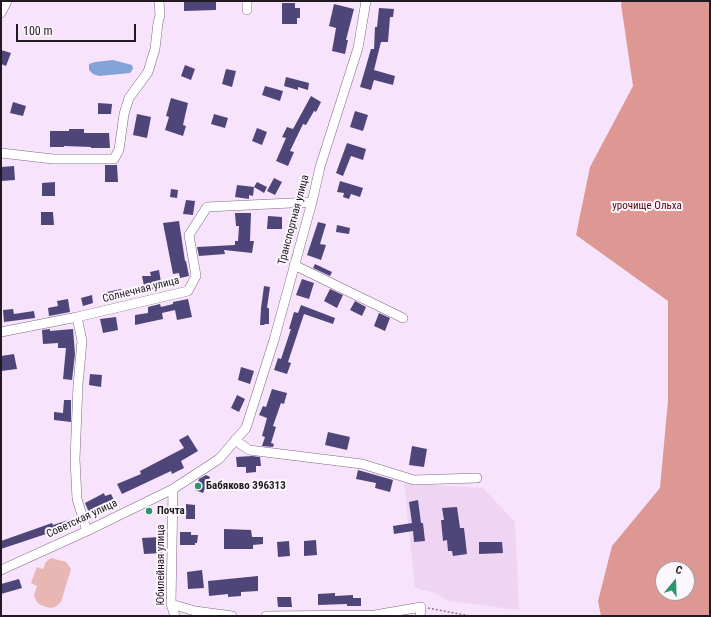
<!DOCTYPE html>
<meta charset="utf-8">
<style>
body{margin:0}
#map{position:relative;width:711px;height:617px;overflow:hidden;background:#f8e3fc;font-family:"Roboto Condensed",sans-serif}
canvas{display:block}
.frame{position:absolute;inset:0;border:2px solid #211a22;pointer-events:none}
.north{position:absolute;left:655px;top:561px;width:40px;height:40px;box-sizing:border-box;background:#fbf7fc;border:1px solid #a49fa5;border-radius:50%;rotate:19deg;font-size:11px;font-weight:700;line-height:16px;text-align:center;color:#211a22}
.north::after{content:'';display:block;margin:auto;width:14px;height:18px;background:#2f9470;clip-path:polygon(50% 0,100% 100%,50% 72%,0 100%)}
.scale{position:absolute;left:16px;top:24px;width:120px;height:18px;box-sizing:border-box;border:2px solid #211a22;border-top:0;padding-left:5px;font-size:12px;line-height:14px;white-space:nowrap;color:#211a22;-webkit-text-stroke:3px #fbf7fc;paint-order:stroke}
</style>
<div id="map">
<canvas width="711" height="617"></canvas>
<div class="frame"></div>
<div class="north">С</div>
<div class="scale">100 m</div>
</div>
<script>
const g = document.querySelector('canvas').getContext('2d');
g.lineJoin = 'round';
function fill(path, color) { g.fillStyle = color; g.fill(path, 'evenodd'); }
const shape = rows => new Path2D(rows.map(r => 'M' + r).join(''));
function trace(path, color, width, dash) { g.strokeStyle = color; g.lineWidth = width; g.lineCap = dash ? 'butt' : 'round'; g.setLineDash(dash || []); g.stroke(path); }
function label(font, color, halo, rows, align = 'center') {
  g.font = font + ' "Roboto Condensed",sans-serif'; g.lineWidth = 4; g.setLineDash([]); g.textBaseline = 'middle'; g.strokeStyle = halo; g.fillStyle = color; for (const [text, x, y, turn = 0] of rows) {
    g.save(); g.translate(x, y); g.rotate((+turn || 0) * Math.PI / 180); g.textAlign = isNaN(turn) ? turn : align; if (halo) g.strokeText(text, 0, 0); g.fillText(text, 0, 0); g.restore();
  }
}
const built = shape([
 [404,483,483,488,515,522,519,610,448,601,435,593,422,590,415,587]
]);
const green = shape([
 [51,558,66,562,71,569,61,602,55,607,50,608,40,605,36,601,34,595,37,586,31,583,37,567,43,569,46,562]
]);
const forest = shape([
 [622,1,710,1,710,616,601,616,598,601,612,546,660,488,668,400,668,301,576,235,590,167,633,86,621,4],
 [663,569,687,569,687,593,663,593]
]);
const water = shape([
 [113,60,132,65,133,69,130,73,99,76,93,74,89,70,89,64,95,62]
]);
const building = shape([
 [184,1,216,1,216,10,184,11],
 [282,3,295,3,295,8,300,8,300,18,297,18,297,24,282,24],
 [334,4,354,9,346,40,348,40,345,54,332,51,336,28,329,26],
 [379,8,394,9,393,17,390,17,388,42,381,42,374,70,395,76,393,85,374,80,371,90,360,87,371,49,374,49,375,27,377,27],
 [1,50,11,53,6,66,1,64],
 [185,65,195,69,191,80,181,76],
 [226,69,236,71,232,87,222,84],
 [286,77,309,83,308,90,298,87,298,90,284,86],
 [265,86,283,91,280,101,262,95],
 [311,96,321,102,316,112,314,111,306,125,303,124,290,151,294,152,288,166,276,161,286,138,282,137,287,127,293,129],
 [171,98,188,103,183,125,186,126,183,136,165,130,169,117,166,116],
 [13,102,26,106,23,116,10,113],
 [98,103,112,104,111,114,98,114],
 [355,111,368,115,363,131,350,127],
 [137,114,151,117,147,138,133,135],
 [214,114,228,118,225,128,211,124],
 [257,128,267,132,262,145,252,141],
 [69,129,84,129,84,133,109,133,110,148,91,148,91,147,64,146,64,147,50,147,50,131,69,131],
 [347,143,366,149,363,160,351,156,343,176,336,173],
 [105,165,117,165,118,182,105,182],
 [14,166,15,180,1,181,1,167],
 [274,178,282,182,275,195,267,191],
 [340,181,363,188,360,197,351,194,349,199,343,197,344,193,337,192],
 [55,182,55,196,42,196,42,183],
 [257,182,267,187,264,193,254,187],
 [237,185,254,187,253,196,249,195,249,199,235,197],
 [171,189,178,190,177,198,170,197],
 [186,200,195,201,193,215,183,214],
 [41,212,53,212,54,225,41,225],
 [235,213,251,213,250,241,254,241,252,253,224,250,225,254,199,256,197,247,235,245,235,241,238,241,239,226,236,226],
 [268,216,282,217,282,229,267,229],
 [179,221,185,261,186,261,189,276,180,278,179,273,173,274,163,223],
 [318,222,326,224,320,244,326,245,321,260,307,255],
 [337,225,350,228,349,234,336,232],
 [315,264,332,272,330,276,313,268],
 [159,270,162,288,145,291,142,276,151,276,150,272],
 [302,279,314,283,309,299,296,295],
 [264,286,270,287,267,308,269,308,269,324,265,324,264,325,260,325,261,308],
 [121,289,123,299,108,302,107,292],
 [330,289,343,295,337,308,324,301],
 [92,295,93,303,83,306,81,298],
 [68,299,70,312,49,316,48,308,58,306,57,301],
 [188,299,192,317,177,320,175,310,162,313,163,319,135,325,135,315,148,313,148,307,160,304,161,307,173,304,173,302],
 [355,301,366,307,362,316,350,310],
 [301,305,335,318,333,324,304,314,288,362,291,363,287,374,274,370,278,358,281,359,291,329,289,329,294,312,298,313],
 [13,309,14,314,34,311,35,318,4,322,3,310],
 [379,313,390,318,385,331,374,326],
 [116,317,118,330,103,333,100,319],
 [50,329,50,331,73,329,75,354,72,380,63,379,66,348,58,348,58,343,43,344,42,330],
 [14,354,17,369,1,371,1,356],
 [241,367,254,371,250,384,238,380],
 [90,374,102,375,101,387,89,385],
 [272,389,287,393,284,404,281,403,273,426,276,427,271,443,274,444,273,447,262,446,265,437,262,436,267,418,259,415,263,406,266,407],
 [237,395,245,399,239,412,231,408],
 [64,400,71,400,71,422,54,420,54,412,63,413],
 [328,432,350,437,347,450,325,445],
 [188,435,198,451,181,461,184,468,172,474,171,471,122,494,117,484,141,474,140,471,184,448,179,440],
 [412,446,427,449,424,467,409,465],
 [252,456,260,457,261,466,256,466,256,472,246,473,246,467,237,467,236,457],
 [358,470,393,480,390,492,375,488,376,483,356,479],
 [206,475,210,477,203,493,195,490,199,479],
 [104,493,105,496,111,494,117,506,110,510,108,505,90,515,85,503],
 [418,500,421,523,423,523,425,541,414,542,413,531,394,534,393,526,412,523,409,502],
 [186,504,195,505,195,519,186,519],
 [457,507,460,528,464,528,467,554,453,556,452,551,448,551,447,540,443,541,441,520,444,520,442,508],
 [74,518,76,524,1,549,1,541,52,523,53,525],
 [224,529,251,530,252,537,263,537,263,544,253,545,253,549,224,549],
 [180,532,191,532,191,535,198,535,197,543,195,543,195,545,180,545],
 [160,537,162,553,144,554,142,538],
 [316,540,317,555,304,556,304,541],
 [289,541,290,556,278,557,277,542],
 [479,542,502,542,503,553,479,554],
 [202,570,204,588,188,589,187,572],
 [258,576,258,591,241,592,241,596,228,597,228,594,209,596,208,581],
 [19,579,22,588,1,594,1,584],
 [335,593,335,596,353,595,353,598,361,598,361,606,347,606,347,604,318,605,318,594],
 [277,597,291,597,292,607,278,607]
]);
const path = shape([
 [428,608,470,616]
]);
const minor = shape([
 [247,1,247,10],
 [1,13,7,1],
 [1,153,53,159,114,159,119,150,124,114,129,98,148,72,155,49,158,23,160,15,159,1],
 [294,265,403,318],
 [77,317,82,341,78,385,75,459,77,499,87,531],
 [1,332,77,317,188,291,196,276,189,235,207,207,312,202],
 [235,440,249,450,362,464,414,480,477,478],
 [173,489,171,604,175,616],
 [1,570,87,531,173,489,219,459,246,428,274,340,312,202,320,167,358,48,366,1],
 [171,604,195,611,232,616],
 [266,616,375,615,421,607,420,616]
]);
const markers = [
 [198,486,4,"#2f9470"],
 [149,511,4,"#2f9470"]
];
const parkNames = [
 ["урочище Ольха",647,206]
];
const streetNames = [
 ["Транспортная улица",294,220,-75],
 ["Солнечная улица",141,290,-14],
 ["Советская улица",82,519,-25],
 ["Юбилейная улица",161,565,-90]
];
const poiNames = [
 ["Бабяково 396313",206,486],
 ["Почта",157,511]
];
fill(built, '#efd5f3');
fill(green, '#e8b7b3');
fill(forest, '#dd9893');
fill(water, '#82a3d7');
fill(building, '#4e4578');
trace(minor, '#7c6a7f', 10);
trace(path, '#837685', 1.5, [2, 2]);
trace(minor, '#fff', 9);
for (const [x, y, r, color] of markers) { const dot = new Path2D(); dot.arc(x, y, r, 0, 2 * Math.PI); g.fillStyle = color; g.fill(dot); trace(dot, '#fbf7fc', 1.5); }
label('11px', '#57030c', '#fbf7fc', parkNames);
label('11px', '#211a22', '#fbf7fc', streetNames);
label('bold 11px', '#211a22', '#fbf7fc', poiNames, 'left');
</script>
